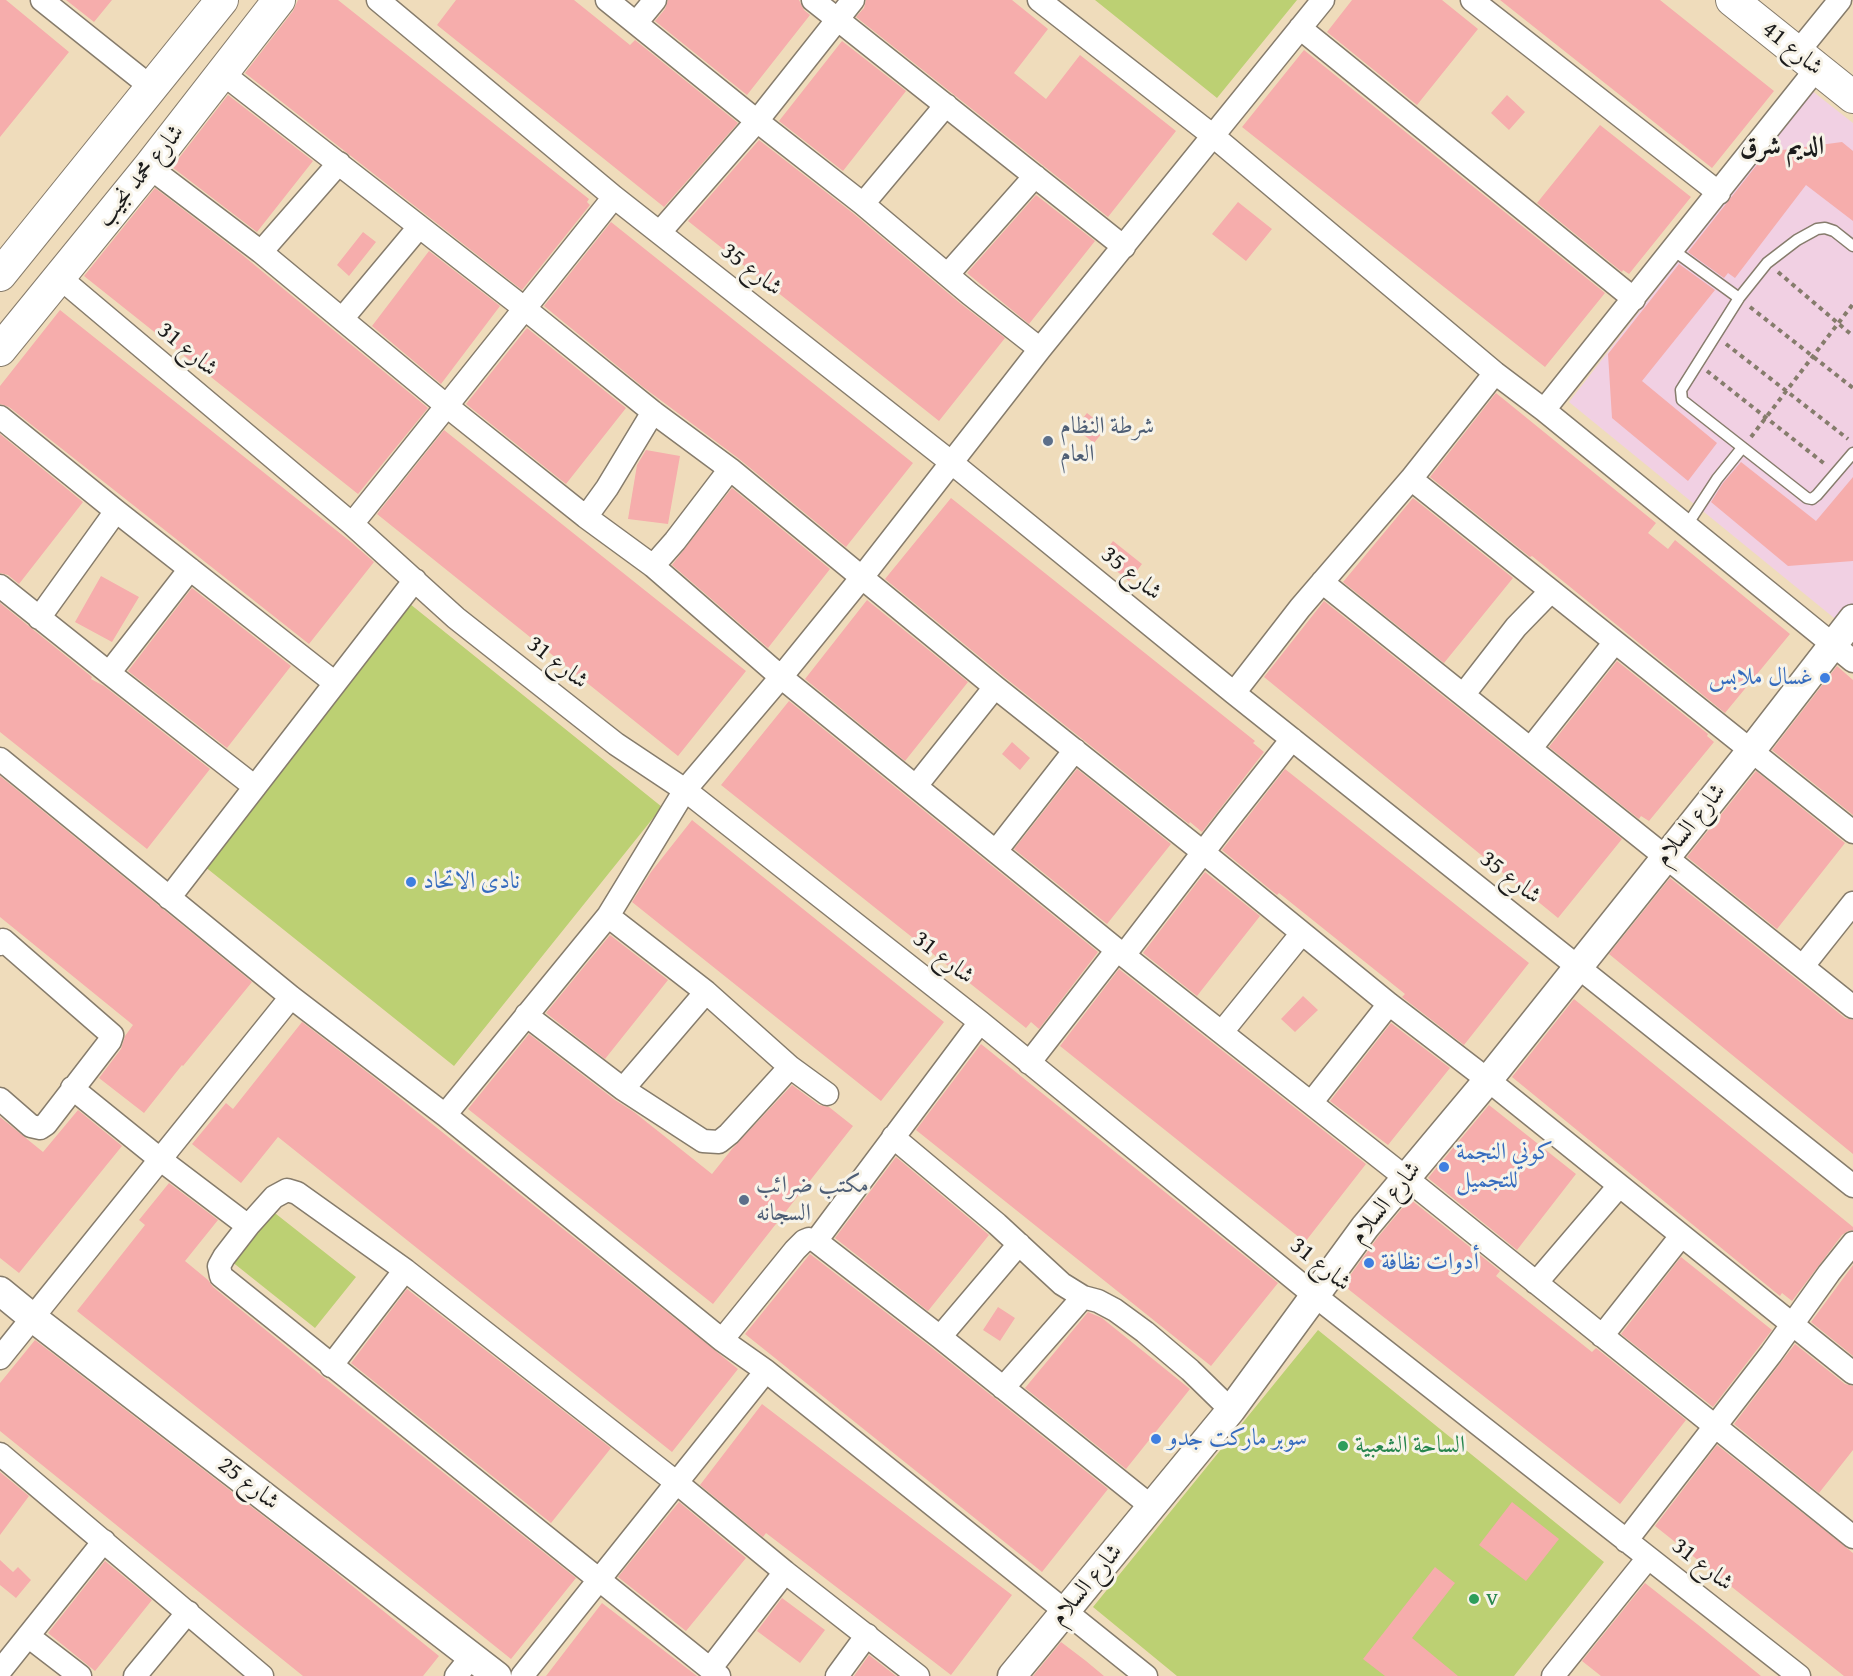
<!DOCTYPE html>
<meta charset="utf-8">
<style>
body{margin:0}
canvas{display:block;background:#efdcbb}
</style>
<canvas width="1853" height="1676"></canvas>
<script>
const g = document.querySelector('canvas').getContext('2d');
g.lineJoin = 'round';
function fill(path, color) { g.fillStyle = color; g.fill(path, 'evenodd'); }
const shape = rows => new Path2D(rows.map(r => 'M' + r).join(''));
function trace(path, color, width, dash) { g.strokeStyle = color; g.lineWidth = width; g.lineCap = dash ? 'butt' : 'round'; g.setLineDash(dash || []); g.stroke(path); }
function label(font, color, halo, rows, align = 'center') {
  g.font = font + ' "Gentium Book Plus",Amiri,serif'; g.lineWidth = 6; g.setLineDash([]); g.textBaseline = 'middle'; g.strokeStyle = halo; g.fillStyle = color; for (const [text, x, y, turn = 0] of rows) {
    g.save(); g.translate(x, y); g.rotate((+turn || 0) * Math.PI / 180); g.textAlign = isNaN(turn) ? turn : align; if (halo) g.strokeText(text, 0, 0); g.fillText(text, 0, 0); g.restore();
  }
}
const built = shape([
 [1811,90,1853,123,1853,605,1839,622,1569,402]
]);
const green = shape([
 [1095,0,1297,0,1217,98],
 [410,604,662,807,454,1066,199,862],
 [271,1210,356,1277,315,1328,231,1261],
 [1318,1330,1604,1562,1514,1676,1177,1676,1093,1607]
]);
const building = shape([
 [0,0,6,0,69,52,0,137],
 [66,0,112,0,94,22],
 [298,0,338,0,589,199,587,202,590,205,522,290,245,73,293,11],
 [456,0,574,0,630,45,635,40,738,123,664,207,437,25],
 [668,0,799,0,804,10,810,15,747,95,655,21,665,9],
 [866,0,1012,0,1048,29,1014,73,1046,99,1080,55,1176,131,1108,217,856,17,864,8],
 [1352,0,1442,0,1478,29,1417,105,1327,32],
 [1500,0,1660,0,1774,91,1712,168],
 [842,41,906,91,843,171,779,121],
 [1304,50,1605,293,1545,367,1242,127],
 [228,95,313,161,257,232,172,167],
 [1507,95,1525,112,1509,130,1491,113],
 [1600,125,1691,197,1629,274,1623,270,1622,272,1537,203],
 [759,140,854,214,961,304,1005,338,939,421,688,221],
 [1842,142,1853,151,1853,221,1806,185,1735,278,1728,273,1724,278,1688,252,1767,152],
 [155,188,240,253,428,408,358,494,84,276],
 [1036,195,1095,241,1029,324,967,273],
 [1238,202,1272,229,1246,261,1212,234],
 [611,222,913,463,846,547,738,458,643,387,544,306],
 [363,232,376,242,349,276,337,265],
 [429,251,500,306,441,384,372,326],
 [1679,264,1715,290,1642,381,1717,443,1688,481,1612,418,1608,354],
 [60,310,351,542,374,562,309,644,9,407,0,404,0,386],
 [527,328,626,408,566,484,466,404],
 [1496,393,1656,523,1648,533,1668,549,1675,540,1790,634,1725,713,1532,556,1530,557,1430,477],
 [1087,413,1106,428,1094,443,1075,428],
 [444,430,746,671,678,756,377,514],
 [0,434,83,502,19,584,8,575,0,573],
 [646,450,680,456,668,524,628,519,637,465],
 [1741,462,1816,521,1853,477,1853,561,1788,566,1711,502,1723,483],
 [732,488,830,569,768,648,672,565],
 [951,498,1255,741,1253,743,1264,752,1202,832,1190,822,1189,824,1003,676,885,579],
 [1413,498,1513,578,1444,663,1343,582],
 [1113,541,1142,564,1129,581,1100,558],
 [101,576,139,597,112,642,75,622],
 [192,588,291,666,227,748,128,671],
 [867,600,968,682,905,761,805,679],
 [1324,601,1622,839,1558,918,1264,677],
 [0,603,92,677,91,679,104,686,210,769,147,849,0,732],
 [1617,661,1708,734,1707,736,1714,742,1649,821,1641,816,1639,819,1549,747],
 [1837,666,1853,680,1853,815,1772,750],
 [789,701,1098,952,1039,1029,1031,1022,1026,1028,721,785],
 [1012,742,1030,758,1020,770,1002,754],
 [1077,769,1171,844,1107,924,1014,849],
 [1285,769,1529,963,1464,1045,1402,997,1405,994,1279,893,1277,895,1222,850],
 [1756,771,1845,843,1777,929,1687,857],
 [0,776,252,982,183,1066,182,1065,144,1113,99,1078,121,1049,125,1036,133,1025,0,917],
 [692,820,944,1022,881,1101,632,902,651,872],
 [1205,872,1260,916,1197,996,1143,953],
 [1670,878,1845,1018,1853,1020,1853,1154,1609,954],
 [610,935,668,980,605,1059,546,1013],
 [1119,969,1366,1164,1305,1242,1060,1046],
 [1303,996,1318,1010,1295,1032,1281,1019],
 [1574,999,1853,1227,1853,1230,1848,1231,1842,1235,1792,1301,1782,1293,1780,1296,1512,1077],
 [302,1022,376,1079,738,1369,672,1452,278,1137,241,1183,192,1144,226,1103,233,1109],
 [1391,1023,1450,1068,1388,1145,1330,1101],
 [529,1034,615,1100,634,1112,712,1174,732,1149,792,1085,819,1105,829,1107,853,1126,713,1304,468,1109],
 [981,1044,1278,1283,1211,1366,916,1130],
 [1489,1105,1576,1174,1517,1250,1428,1178],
 [78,1110,122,1146,19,1273,0,1258,0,1117,43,1152],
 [896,1157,989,1235,928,1311,835,1238],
 [169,1183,218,1220,185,1261,208,1280,213,1287,322,1376,576,1578,511,1659,77,1311,145,1225,139,1220],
 [1410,1199,1500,1271,1496,1276,1592,1352,1596,1348,1686,1420,1620,1504,1343,1285,1378,1237],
 [810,1254,932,1348,1108,1489,1042,1572,745,1334],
 [1681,1257,1772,1330,1713,1407,1621,1334],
 [1853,1265,1853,1356,1811,1322],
 [407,1289,611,1448,551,1523,351,1363],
 [998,1307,1015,1318,1000,1341,983,1330],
 [1088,1312,1102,1318,1190,1389,1126,1469,1025,1388],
 [35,1340,319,1559,439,1656,423,1676,303,1676,0,1431,0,1383],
 [1795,1344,1845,1384,1853,1386,1853,1450,1819,1493,1734,1424],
 [762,1404,1012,1595,951,1675,766,1533,763,1537,700,1485],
 [1717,1445,1853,1553,1853,1676,1844,1676,1655,1526],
 [0,1472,29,1496,0,1535],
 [679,1502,746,1558,686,1631,618,1577],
 [1512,1502,1559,1539,1526,1581,1479,1545],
 [0,1560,13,1572,18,1567,31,1580,16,1598,0,1585],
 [105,1561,152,1600,95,1671,48,1633],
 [1435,1567,1455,1583,1412,1638,1458,1676,1385,1676,1363,1659],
 [1645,1583,1702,1628,1761,1676,1601,1676,1582,1661],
 [782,1598,825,1630,800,1663,757,1631],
 [602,1603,697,1676,546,1676],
 [1061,1642,1086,1661,1104,1676,1033,1676],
 [869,1655,896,1676,854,1676]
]);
const path = shape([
 [1778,272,1853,336],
 [1750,307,1853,388],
 [1726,344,1848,439],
 [1707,371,1826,465],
 [1751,437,1853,304]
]);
const service = shape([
 [1853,246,1834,231,1825,228,1817,229,1797,240,1767,263,1739,298,1681,390,1682,400,1807,498,1812,499,1817,495,1853,453],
 [1673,250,1739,298],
 [1687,525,1717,479,1742,448]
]);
const minor = shape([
 [42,0,151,87],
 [378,0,614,197,952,463,1234,693,1853,1186],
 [607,0,757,121,863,204,970,294,1040,349],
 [813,0,1124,247],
 [1039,0,1212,135,1495,373,1544,410,1853,661],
 [1472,0,1719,193],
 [636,23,655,0],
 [1300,28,1634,299],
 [1797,53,1840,0],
 [222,73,524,308,653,412,730,469,995,687,1204,853,1389,1004,1488,1080,1853,1373],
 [149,167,261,252,448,407,586,517,653,566,781,677,1117,950,1406,1178,1853,1537],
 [863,204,946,105],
 [660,232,757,121,853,0],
 [261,252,339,163],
 [948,274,1035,176],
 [59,277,352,524,456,618,616,744,685,790,980,1022,1314,1295,1799,1676],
 [342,319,419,227],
 [1544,410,1817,68],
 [0,417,116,511,335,683],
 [1411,479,1853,832],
 [586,517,607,488,653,412],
 [352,524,614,197],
 [653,566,675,541,730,469],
 [1322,582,1853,1007],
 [0,586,109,673,255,787],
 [39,618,116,511],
 [109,673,190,569],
 [1234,693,1300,608,1411,479,1495,373],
 [1464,694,1516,627,1551,591],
 [1531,748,1615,642],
 [0,759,291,997,445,1115,722,1340,766,1371,1146,1676],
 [916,786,995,687],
 [996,851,1075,750],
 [169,898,415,580],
 [608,916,706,992,790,1067,827,1094],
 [0,944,3,940,112,1035,110,1041,46,1124,40,1128,31,1126,0,1099],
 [1124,955,1228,820,1292,739],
 [1803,966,1853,903],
 [526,1015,623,1089,703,1141,719,1142,729,1134,790,1067],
 [1222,1032,1302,933],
 [1029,1063,1117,950],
 [72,1088,161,1160,248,1226],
 [623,1089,706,992],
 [1311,1103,1389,1004],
 [445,1115,608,916,685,790,781,677,863,576,1040,349,1323,0],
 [893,1137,997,1224,1062,1284,1083,1297,1098,1301,1115,1310,1145,1332,1190,1370,1231,1410],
 [816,1241,980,1022],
 [1536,1283,1619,1186],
 [1602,1336,1681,1236],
 [940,1337,1019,1244],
 [722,1340,795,1250,804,1241,809,1239,816,1241,940,1337,1152,1507],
 [0,1358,291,997],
 [331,1366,405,1270],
 [1003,1388,1083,1297],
 [0,1454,262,1676],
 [1626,1541,1771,1354,1829,1273,1853,1243],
 [28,1636,80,1676],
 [710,1669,785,1572],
 [0,1671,104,1541],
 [135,1676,188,1612],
 [456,1676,472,1656],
 [522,1676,766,1371],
 [719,1676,221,1276,219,1266,224,1257,248,1226,274,1197,287,1190,297,1193,405,1270,677,1483,785,1572,918,1676],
 [837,1676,867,1635],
 [1553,1676,1648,1558]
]);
const tertiary = shape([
 [0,1291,33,1318,497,1676],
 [1012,1676,1231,1410,1365,1227,1488,1080,1750,752,1853,619]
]);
const secondary = shape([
 [1732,0,1853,97],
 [0,275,222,0],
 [0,350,149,167,279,0]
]);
const markers = [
 [1048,441,6,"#5c6f8a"],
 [1825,678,6,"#3f7fe0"],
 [411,882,6,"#3f7fe0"],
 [1444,1167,6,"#3f7fe0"],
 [744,1200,6,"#5c6f8a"],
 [1369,1263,6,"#3f7fe0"],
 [1156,1439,6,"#3f7fe0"],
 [1343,1446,6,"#2e9e5b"],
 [1474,1599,6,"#2e9e5b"]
];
const streetNames = [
 ["شارع 41",1792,49,39],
 ["شارع محمد نجيب",141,176,-51],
 ["شارع 35",751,270,38],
 ["شارع 31",187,350,40],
 ["شارع 35",1131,574,39],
 ["شارع 31",557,663,38],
 ["شارع السلام",1691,825,-51],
 ["شارع 35",1510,878,38],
 ["شارع 31",943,958,38],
 ["شارع السلام",1386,1203,-51],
 ["شارع 31",1320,1265,39],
 ["شارع 25",248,1484,38],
 ["شارع 31",1702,1565,38],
 ["شارع السلام",1087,1585,-50]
];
const serviceNames = [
 ["شرطة النظام",1060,427],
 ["العام",1060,455],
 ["مكتب ضرائب",756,1186],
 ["السجانه",756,1214]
];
const shopNames = [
 ["غسال ملابس",1813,678,"right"],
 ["نادى الاتحاد",423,882],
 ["كوني النجمة",1456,1153],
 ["للتجميل",1456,1181],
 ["أدوات نظافة",1381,1263],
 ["سوبر ماركت جدو",1168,1439]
];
const leisureNames = [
 ["الساحة الشعبية",1355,1446],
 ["v",1486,1599]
];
const neighbourhoodNames = [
 ["الديم شرق",1782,147]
];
fill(built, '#f1d0e3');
fill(green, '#bcd073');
fill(building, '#f6adac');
trace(service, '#867c6c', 13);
trace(minor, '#867c6c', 25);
trace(tertiary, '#867c6c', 31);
trace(secondary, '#867c6c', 34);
trace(path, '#867c6c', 4, [4.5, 4.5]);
trace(service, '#fff', 10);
trace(minor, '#fff', 22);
trace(tertiary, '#fff', 28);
trace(secondary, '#fff', 32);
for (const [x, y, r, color] of markers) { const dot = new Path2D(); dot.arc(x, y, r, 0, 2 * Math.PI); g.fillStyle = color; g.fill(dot); trace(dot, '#f7f3e8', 2); }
label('24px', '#1c1c1c', '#f7f3e8', streetNames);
label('24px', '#4e5e75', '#f7f3e8', serviceNames, 'left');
label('24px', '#366cbe', '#f7f3e8', shopNames, 'left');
label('24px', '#27864d', '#f7f3e8', leisureNames, 'left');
label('bold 26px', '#1c1c1c', '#f7f3e8', neighbourhoodNames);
</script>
